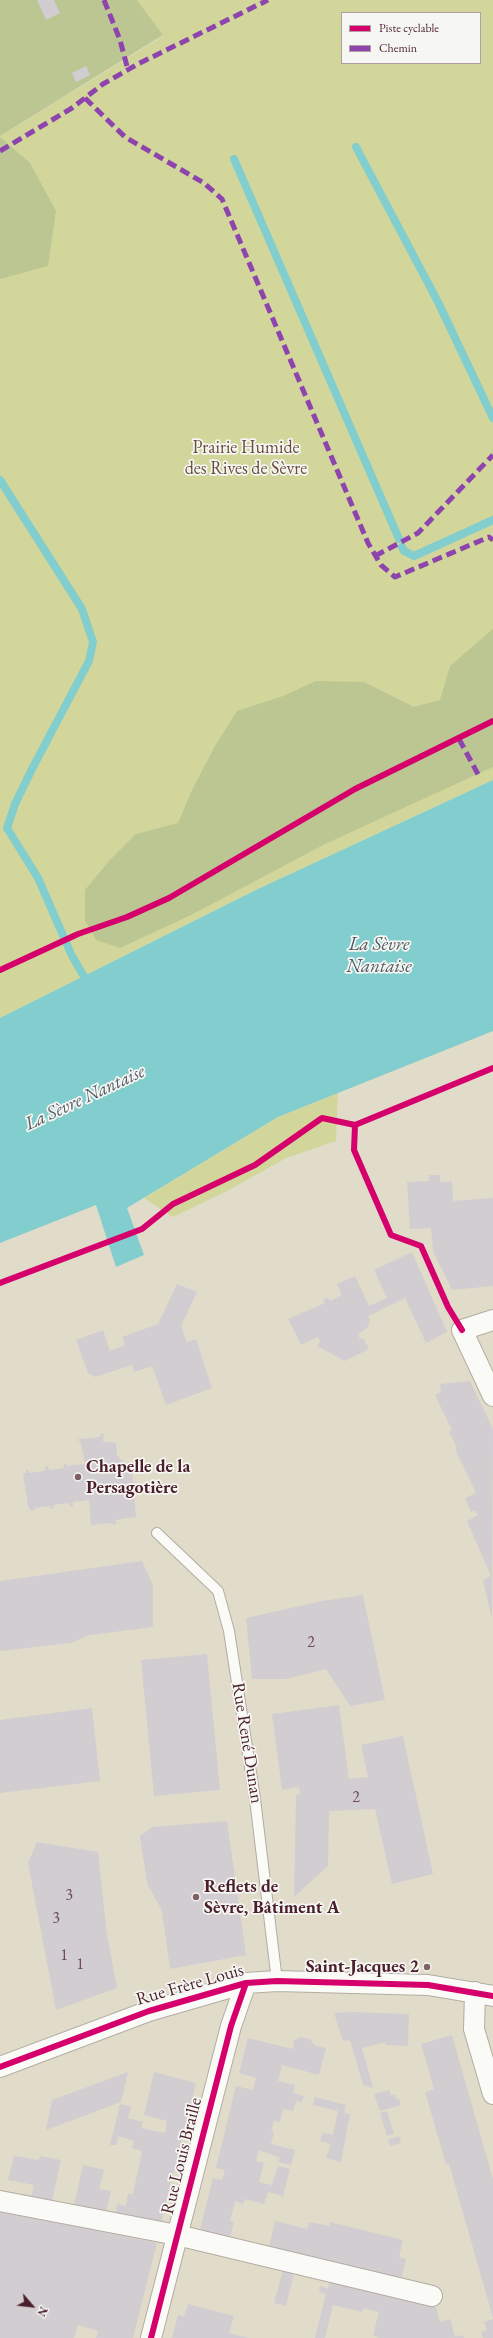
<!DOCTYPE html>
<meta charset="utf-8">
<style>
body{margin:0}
#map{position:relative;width:493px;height:2338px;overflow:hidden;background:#e1dcca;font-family:"EB Garamond",serif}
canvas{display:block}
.legend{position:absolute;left:341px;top:12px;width:140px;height:52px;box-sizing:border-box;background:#f6f6f2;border:1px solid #b1a0a2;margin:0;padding:5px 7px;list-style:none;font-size:12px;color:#4a1f2b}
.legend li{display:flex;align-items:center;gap:8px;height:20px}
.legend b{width:20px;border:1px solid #b1a0a2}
.north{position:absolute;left:12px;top:2286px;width:40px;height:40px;-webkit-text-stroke:3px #f6f6f2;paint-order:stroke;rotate:118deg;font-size:11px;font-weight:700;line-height:16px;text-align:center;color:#4a1f2b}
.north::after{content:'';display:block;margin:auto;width:14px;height:18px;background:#4a1f2b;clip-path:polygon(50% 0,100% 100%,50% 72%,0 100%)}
</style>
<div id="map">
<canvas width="493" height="2338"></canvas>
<ul class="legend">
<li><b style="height:5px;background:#d6006c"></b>Piste cyclable</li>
<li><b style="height:5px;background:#8e44ad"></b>Chemin</li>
</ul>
<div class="north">N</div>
</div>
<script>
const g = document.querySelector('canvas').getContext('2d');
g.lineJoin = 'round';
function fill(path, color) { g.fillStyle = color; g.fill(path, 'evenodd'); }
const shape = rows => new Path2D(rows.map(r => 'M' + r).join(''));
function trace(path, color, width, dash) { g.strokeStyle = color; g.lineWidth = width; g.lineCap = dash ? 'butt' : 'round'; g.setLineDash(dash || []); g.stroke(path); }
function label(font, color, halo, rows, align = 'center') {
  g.font = font + ' "EB Garamond",serif'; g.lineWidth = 3.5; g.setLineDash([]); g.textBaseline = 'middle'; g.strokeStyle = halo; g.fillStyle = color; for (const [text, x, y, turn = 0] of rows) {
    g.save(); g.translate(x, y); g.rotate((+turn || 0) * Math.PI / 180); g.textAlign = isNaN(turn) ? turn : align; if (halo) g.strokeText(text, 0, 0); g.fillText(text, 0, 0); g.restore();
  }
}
const green = shape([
 [137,0,493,0,493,780,258,889,0,1018,0,136,163,36],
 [342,13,480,13,480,63,342,63],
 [338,1093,336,1141,286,1158,229,1190,173,1217,144,1198,278,1117]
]);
const forest = shape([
 [0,0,137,0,163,35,0,136],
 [0,137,30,163,56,211,48,266,0,279],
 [493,629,493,767,325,844,193,914,120,948,96,940,85,920,85,890,109,861,136,834,178,823,192,790,215,746,237,711,283,696,316,681,364,682,414,707,440,700,450,666]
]);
const water = shape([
 [493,780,493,1031,278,1117,127,1208,144,1255,116,1267,96,1205,0,1243,0,1018,258,889]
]);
const stream = shape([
 [356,147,438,302,493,418],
 [234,159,399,539],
 [0,480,82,609,93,642,89,661,32,769,15,804,7,828,38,878,72,956,89,985],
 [402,547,404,551,414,556,493,520]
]);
const building = shape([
 [37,0,54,0,60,13,46,20],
 [86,66,90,75,76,82,72,73],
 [429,1175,440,1175,440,1182,452,1181,453,1201,493,1198,493,1286,452,1290,433,1251,431,1228,410,1229,407,1182,429,1181],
 [412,1252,447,1332,426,1343,405,1298,368,1316,370,1320,367,1328,358,1334,360,1339,363,1338,369,1349,345,1361,317,1346,320,1342,318,1337,301,1345,288,1319,325,1303,323,1300,328,1297,330,1301,342,1295,337,1284,355,1276,369,1306,387,1298,374,1270],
 [177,1284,197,1292,181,1326,187,1342,196,1339,212,1388,166,1405,152,1366,134,1372,132,1365,95,1377,88,1373,76,1340,103,1330,110,1351,125,1345,122,1337,158,1324],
 [470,1381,493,1429,492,1619,483,1580,491,1576,467,1521,478,1515,475,1510,471,1512,465,1498,476,1493,455,1449,457,1448,449,1432,452,1430,435,1395,441,1392,440,1384],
 [101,1433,104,1434,103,1442,112,1442,116,1444,117,1456,132,1468,133,1482,136,1482,135,1486,132,1485,124,1495,134,1494,136,1517,115,1520,117,1523,114,1525,111,1523,91,1525,89,1500,73,1502,73,1506,69,1506,69,1503,53,1505,54,1508,50,1509,51,1506,35,1508,35,1510,31,1511,28,1506,23,1473,26,1473,26,1470,28,1470,29,1473,45,1471,45,1467,48,1466,49,1470,64,1468,64,1464,67,1464,67,1466,85,1464,81,1443,78,1440,80,1438,82,1439,100,1437],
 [142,1561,153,1585,153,1627,90,1635,71,1643,0,1651,0,1581],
 [363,1595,385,1700,350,1706,326,1669,286,1679,252,1679,246,1618,322,1601],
 [207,1654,220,1790,154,1796,141,1660],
 [339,1705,349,1779,368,1777,361,1745,403,1736,433,1874,392,1884,375,1809,329,1811,328,1866,294,1897,296,1795,300,1794,299,1787,282,1790,272,1714],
 [92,1708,100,1781,0,1793,0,1720],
 [227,1821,246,1955,170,1969,162,1911,147,1883,140,1836,152,1827],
 [37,1842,98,1852,106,1928,117,1988,56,2010,28,1863],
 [351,2012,409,2014,408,2046,385,2045,386,2042,362,2048,373,2088,363,2085,350,2040,343,2041,334,2013],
 [452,2035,493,2179,493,2318,449,2164,446,2164,425,2092,434,2089,421,2044],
 [300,2037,310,2039,314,2045,326,2048,319,2075,282,2065,278,2081,295,2085,293,2093,304,2096,302,2102,296,2101,293,2111,283,2109,280,2122,274,2121,271,2131,274,2132,271,2144,295,2150,291,2165,278,2162,280,2158,259,2150,256,2161,264,2163,259,2182,272,2185,278,2166,290,2169,283,2196,268,2192,264,2204,245,2199,243,2204,235,2201,230,2221,234,2222,230,2237,200,2230,213,2178,222,2180,225,2170,216,2168,236,2086,253,2090,256,2078,239,2073,248,2038,293,2049,294,2040],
 [128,2072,121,2102,46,2130,52,2100],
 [154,2072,196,2083,161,2222,116,2213,117,2204,126,2206,128,2194,133,2194,142,2151,132,2148,134,2141,118,2136,116,2145,110,2145,120,2104,131,2106,128,2118,143,2122,141,2128,165,2133,167,2121,144,2115],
 [389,2090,391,2096,395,2094,396,2099,399,2099,401,2105,380,2111,374,2094],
 [315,2097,346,2105,344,2113,350,2114,341,2162,326,2158,331,2144,320,2141,323,2133,333,2135,338,2111,313,2105],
 [387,2111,394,2134,387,2136,380,2113],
 [399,2136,401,2143,390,2146,388,2140],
 [14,2156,39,2160,40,2156,61,2160,52,2201,31,2197,34,2185,8,2180],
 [83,2165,104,2170,99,2189,111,2191,106,2212,74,2205],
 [0,2211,157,2243,133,2338,96,2338,98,2331,78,2325,74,2338,0,2338],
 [275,2221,307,2229,309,2222,329,2226,330,2222,403,2240,399,2257,406,2259,401,2279,269,2247],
 [283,2270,294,2273,286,2306,274,2303],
 [330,2281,436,2307,440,2322,450,2319,455,2337,463,2335,464,2338,380,2338,373,2335,379,2312,363,2308,362,2312,333,2305,325,2338,315,2338,326,2294,319,2292,320,2286,328,2289],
 [188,2304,234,2316,229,2333,249,2338,172,2338,178,2315,184,2316],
 [493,2319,493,2338,483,2338,481,2332,487,2330,484,2322]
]);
const service = shape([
 [157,1533,218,1591,229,1631,255,1799,277,1981]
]);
const minor = shape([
 [493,1320,462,1330,493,1396],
 [475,1992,474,2029,493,2094],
 [0,2067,149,2011,246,1983,277,1981,428,1985,493,1996],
 [0,2201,177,2235,432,2296],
 [151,2338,231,2026,246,1983]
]);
const quiet = shape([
 [104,0,120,40,128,70],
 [85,98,125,137,204,183,222,199,368,543,381,565,395,577,489,537,493,540],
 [0,151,72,108,103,84,138,64,268,0],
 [375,556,418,533,493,455],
 [459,739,479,776]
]);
const cycleway = shape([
 [0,970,78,934,127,917,169,898,355,789,493,721],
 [355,1125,354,1150,391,1235,421,1246,448,1307,462,1330],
 [0,1283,142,1229,173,1204,255,1165,322,1118,355,1125,493,1068],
 [0,2067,149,2011,246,1983,277,1981,428,1985,493,1996],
 [151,2338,231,2026,246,1983]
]);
const markers = [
 [78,1477,4,"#7f6163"],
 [196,1897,4,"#7f6163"],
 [427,1967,4,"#7f6163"]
];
const numberNames = [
 ["2",311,1643],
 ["2",356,1798],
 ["3",69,1896],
 ["3",56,1919],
 ["1",64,1956],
 ["1",80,1965]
];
const parkNames = [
 ["Prairie Humide",246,448],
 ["des Rives de Sèvre",246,469]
];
const poiNames = [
 ["Chapelle de la",86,1467],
 ["Persagotière",86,1488],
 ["Reflets de",204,1887],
 ["Sèvre, Bâtiment A",204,1908],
 ["Saint-Jacques 2",419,1967,"right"]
];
const streetNames = [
 ["Rue René Dunan",247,1743,81],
 ["Rue Frère Louis",190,1985,-16],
 ["Rue Louis Braille",182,2156,-76]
];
const waterNames = [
 ["La Sèvre",379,945],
 ["Nantaise",379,967],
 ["La Sèvre Nantaise",85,1098,-25]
];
fill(green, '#d2d69b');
fill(forest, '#bbc693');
fill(water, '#82cdcd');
trace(stream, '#82cdcd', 8);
fill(building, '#d1cdd1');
trace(service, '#b3aca2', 12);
trace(minor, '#b3aca2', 22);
trace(service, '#fafaf7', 10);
trace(minor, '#fafaf7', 20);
trace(quiet, '#8e44ad', 5, [10, 5]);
trace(cycleway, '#d6006c', 6);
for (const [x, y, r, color] of markers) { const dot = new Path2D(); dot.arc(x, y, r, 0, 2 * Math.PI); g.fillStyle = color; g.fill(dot); trace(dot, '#f6f6f2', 1.5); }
label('16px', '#6c4a54', null, numberNames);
label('18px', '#694c3d', '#f6f6f2', parkNames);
label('bold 18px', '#4a1f2b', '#f6f6f2', poiNames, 'left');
label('18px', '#4a1f2b', '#f6f6f2', streetNames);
label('italic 19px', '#4f5964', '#f6f6f2', waterNames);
</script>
